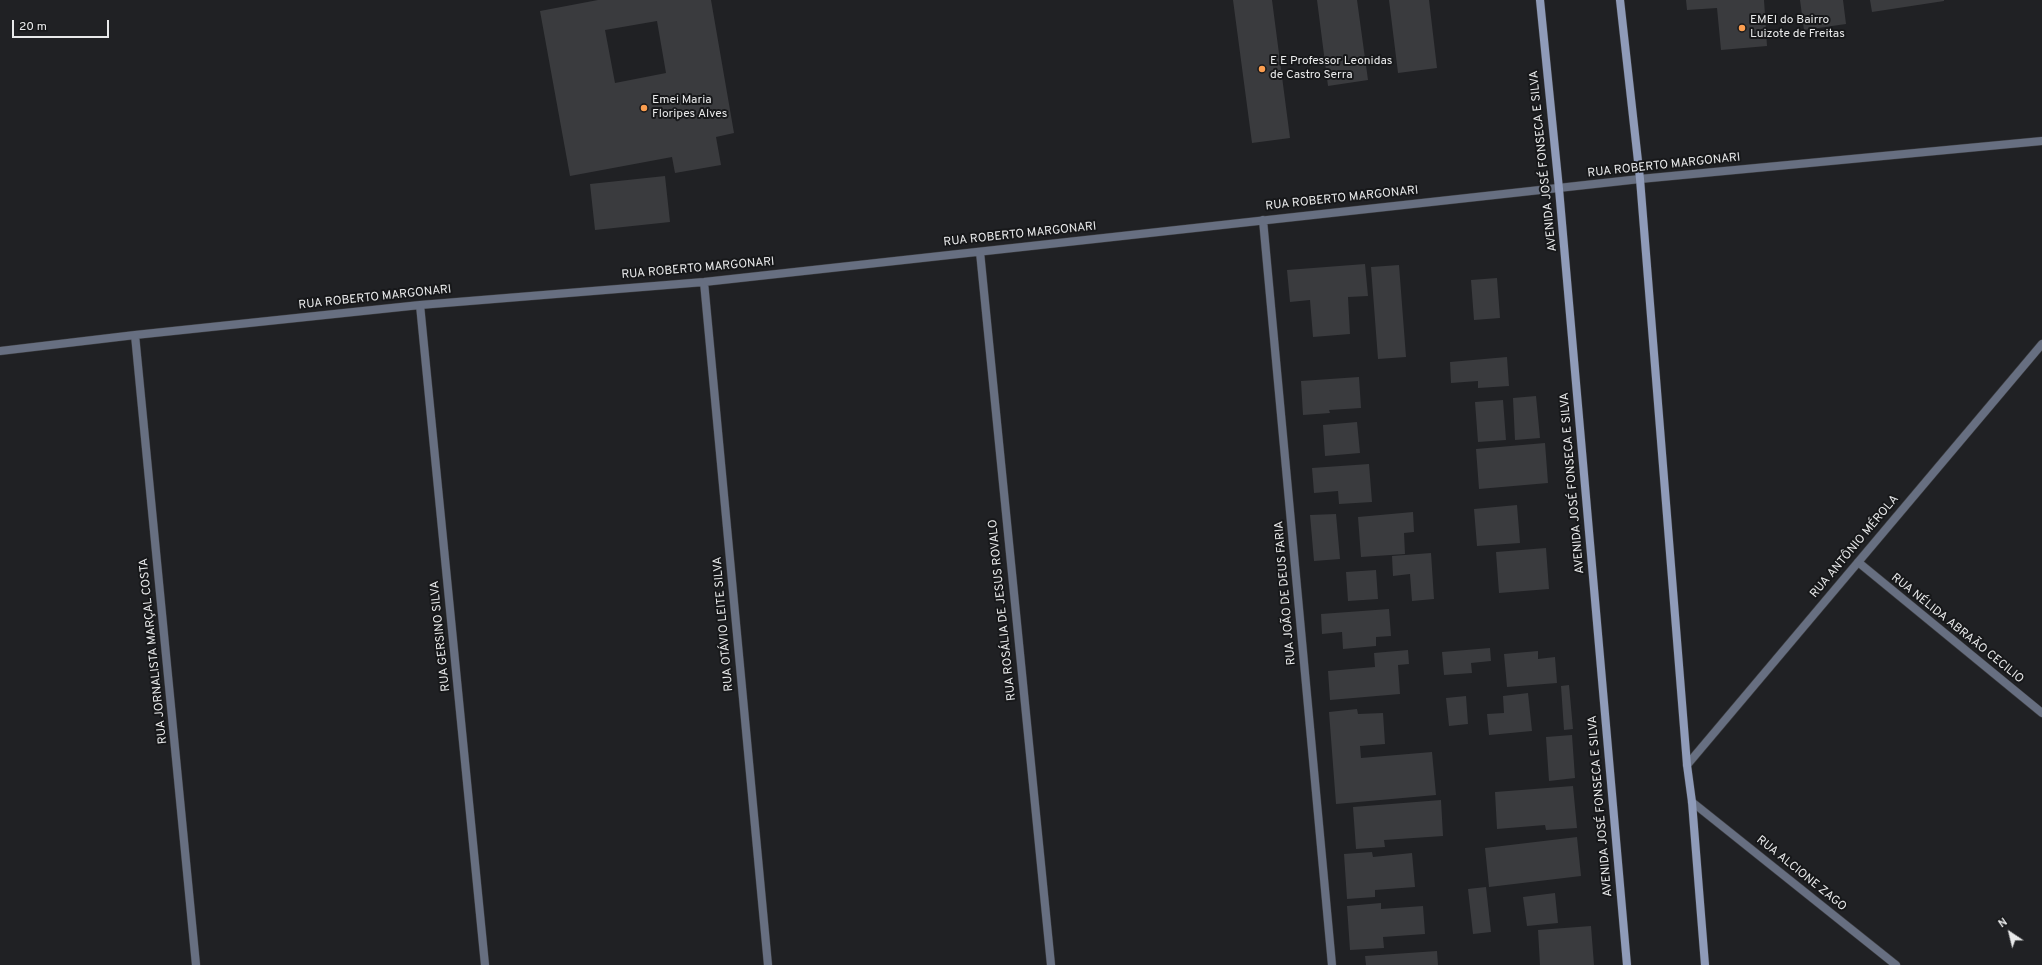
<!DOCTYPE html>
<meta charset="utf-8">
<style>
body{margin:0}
#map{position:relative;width:2042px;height:965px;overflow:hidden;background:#202124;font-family:Overpass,sans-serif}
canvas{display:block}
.north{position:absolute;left:1990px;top:913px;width:40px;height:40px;-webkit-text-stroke:3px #17181a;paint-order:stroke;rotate:325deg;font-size:11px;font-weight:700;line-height:16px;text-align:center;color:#e8e9ea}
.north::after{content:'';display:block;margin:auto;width:14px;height:18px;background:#e8e9ea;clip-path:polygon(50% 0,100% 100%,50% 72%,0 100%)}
.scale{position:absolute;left:12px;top:20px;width:97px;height:18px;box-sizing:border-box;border:2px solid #e8e9ea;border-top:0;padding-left:5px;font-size:12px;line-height:14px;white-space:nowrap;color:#e8e9ea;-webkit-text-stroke:3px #17181a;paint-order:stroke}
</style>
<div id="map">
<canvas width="2042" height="965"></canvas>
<div class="north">N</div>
<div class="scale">20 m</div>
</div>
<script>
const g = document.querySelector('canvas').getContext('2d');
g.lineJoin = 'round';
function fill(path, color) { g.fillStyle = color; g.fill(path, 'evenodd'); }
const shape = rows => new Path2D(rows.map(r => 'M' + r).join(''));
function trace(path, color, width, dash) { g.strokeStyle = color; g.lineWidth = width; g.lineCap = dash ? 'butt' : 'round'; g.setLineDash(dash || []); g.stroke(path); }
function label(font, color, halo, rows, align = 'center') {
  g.font = font + ' Overpass,sans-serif'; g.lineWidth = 4; g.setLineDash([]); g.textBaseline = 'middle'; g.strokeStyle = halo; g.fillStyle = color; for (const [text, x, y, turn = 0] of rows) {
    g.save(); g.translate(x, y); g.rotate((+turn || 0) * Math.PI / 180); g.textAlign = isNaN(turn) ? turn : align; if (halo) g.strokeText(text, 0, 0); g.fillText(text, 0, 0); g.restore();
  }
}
const building = shape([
 [598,0,711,0,734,133,716,137,721,165,675,173,672,157,570,176,540,11],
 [657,21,666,73,615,83,605,30],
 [1233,0,1272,0,1290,138,1252,143],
 [1317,0,1357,0,1368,80,1328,86],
 [1389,0,1429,0,1437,68,1398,73],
 [1686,0,1764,0,1767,46,1721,50,1717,8,1687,10],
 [1800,0,1843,0,1846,24,1804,30],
 [1870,0,1944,0,1944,1,1872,12],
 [665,176,670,222,595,230,590,184],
 [1365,264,1368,296,1348,297,1350,334,1313,337,1310,300,1290,302,1287,270],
 [1399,265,1406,357,1378,359,1371,267],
 [1497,278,1500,318,1474,320,1471,280],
 [1507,357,1509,386,1478,388,1478,381,1451,383,1450,362],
 [1359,377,1361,408,1329,410,1330,413,1303,415,1301,381],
 [1536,396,1540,438,1515,440,1513,398],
 [1503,400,1506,440,1478,442,1475,402],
 [1357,422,1360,453,1325,456,1323,425],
 [1545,443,1548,483,1479,489,1476,449],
 [1369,464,1372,502,1339,504,1338,491,1314,493,1312,468],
 [1517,505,1520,543,1477,546,1474,509],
 [1413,512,1414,532,1404,533,1405,554,1361,557,1358,517],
 [1336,514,1340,559,1314,561,1310,515],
 [1546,548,1549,589,1499,593,1496,552],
 [1431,553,1434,599,1412,601,1410,574,1393,576,1392,556],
 [1376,570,1378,599,1348,601,1346,572],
 [1389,609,1391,636,1376,637,1376,646,1343,649,1342,632,1322,634,1321,614],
 [1490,648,1491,661,1471,663,1472,673,1444,675,1442,652],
 [1408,650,1409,664,1398,665,1400,694,1330,700,1328,671,1375,667,1374,653],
 [1538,651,1538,659,1555,657,1557,683,1507,687,1504,654],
 [1569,685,1573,729,1564,730,1561,686],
 [1528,693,1532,731,1489,735,1487,714,1504,713,1503,696],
 [1466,696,1468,724,1449,726,1446,698],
 [1357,709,1358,714,1383,713,1385,744,1360,746,1361,758,1432,752,1436,795,1336,804,1329,712],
 [1572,735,1575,778,1549,781,1546,737],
 [1573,786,1577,828,1546,830,1545,825,1497,829,1495,792],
 [1441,800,1443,836,1384,840,1385,847,1356,849,1353,807],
 [1577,837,1581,876,1489,887,1485,848],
 [1372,852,1373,857,1412,853,1415,887,1375,890,1375,897,1347,899,1344,854],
 [1486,887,1491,932,1473,934,1468,889],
 [1555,893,1558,923,1527,926,1523,897],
 [1381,903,1381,909,1423,906,1425,934,1383,937,1384,948,1350,950,1347,906],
 [1591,926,1594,965,1540,965,1538,930],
 [1437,951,1438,965,1366,965,1365,956]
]);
const minor = shape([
 [1263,220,1332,965],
 [980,252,1051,965],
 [704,282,768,965],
 [420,305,485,965],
 [135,335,196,965],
 [0,351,135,335,420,305,704,282,1640,179,2042,141],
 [1858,562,2042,713],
 [1687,765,2042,344],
 [1692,802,1896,965]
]);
const secondary = shape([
 [1540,0,1559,189,1627,965],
 [1620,0,1640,179,1687,765,1692,802,1705,965]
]);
const markers = [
 [1742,28,4,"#fb9e50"],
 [1262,69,4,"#fb9e50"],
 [644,108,4,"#fb9e50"]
];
const poiNames = [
 ["EMEI do Bairro",1750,21],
 ["Luizote de Freitas",1750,35],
 ["E E Professor Leonidas",1270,62],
 ["de Castro Serra",1270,76],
 ["Emei Maria",652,101],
 ["Floripes Alves",652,115]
];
const streetNames = [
 ["AVENIDA JOSÉ FONSECA E SILVA",1544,161,-96],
 ["RUA ROBERTO MARGONARI",1664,166,-6],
 ["RUA ROBERTO MARGONARI",1342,199,-6],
 ["RUA ROBERTO MARGONARI",1020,235,-6],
 ["RUA ROBERTO MARGONARI",698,269,-5],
 ["RUA ROBERTO MARGONARI",375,298,-6],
 ["AVENIDA JOSÉ FONSECA E SILVA",1573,483,-95],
 ["RUA ANTÔNIO MÉROLA",1855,547,-50],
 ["RUA JOÃO DE DEUS FARIA",1286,593,-95],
 ["RUA ROSÁLIA DE JESUS ROVALO",1003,610,-96],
 ["RUA OTÁVIO LEITE SILVA",724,624,-95],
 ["RUA NÉLIDA ABRAÃO CECILIO",1957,629,39],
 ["RUA GERSINO SILVA",441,636,-96],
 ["RUA JORNALISTA MARÇAL COSTA",154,651,-96],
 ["AVENIDA JOSÉ FONSECA E SILVA",1601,806,-95],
 ["RUA ALCIONE ZAGO",1801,874,39]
];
fill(building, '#3a3b3e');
trace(minor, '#3c3d40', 9);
trace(secondary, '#3c3d40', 9);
trace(minor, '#676f81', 8);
trace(secondary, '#8f9bb9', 8);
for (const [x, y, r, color] of markers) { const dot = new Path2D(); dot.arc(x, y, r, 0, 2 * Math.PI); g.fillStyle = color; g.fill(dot); trace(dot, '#17181a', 1.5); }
label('12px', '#e8e9ea', '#17181a', poiNames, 'left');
label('12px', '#e8e9ea', '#17181a', streetNames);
</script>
